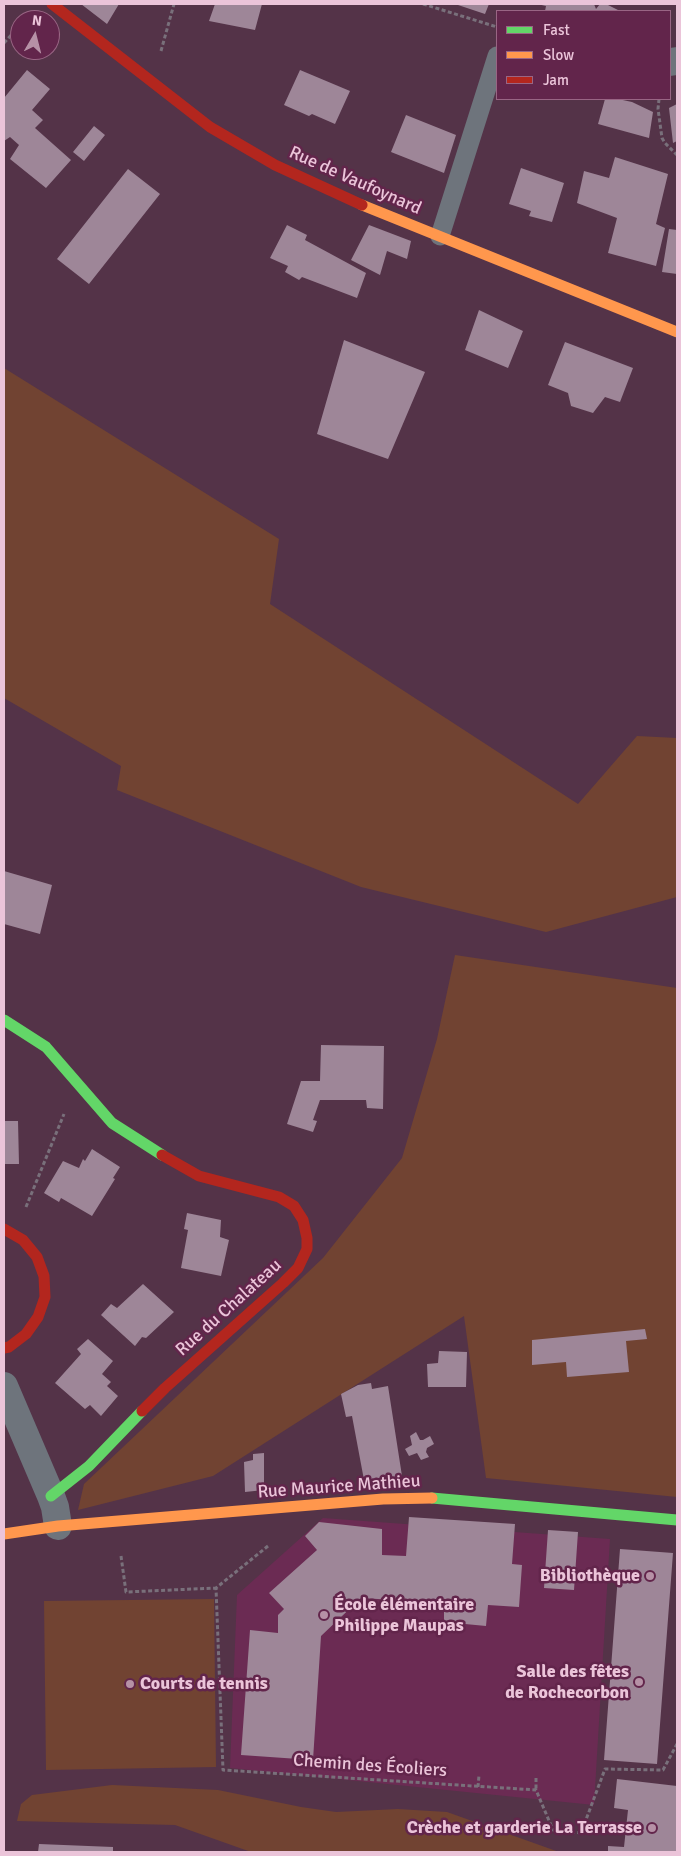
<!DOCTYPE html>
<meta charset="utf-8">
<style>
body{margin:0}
#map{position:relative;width:681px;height:1856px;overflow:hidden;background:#543348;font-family:Signika,sans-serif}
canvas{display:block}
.frame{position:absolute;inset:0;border:5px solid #ebc4d9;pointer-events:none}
.legend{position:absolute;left:496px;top:10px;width:175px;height:90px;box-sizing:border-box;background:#62254b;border:1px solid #996584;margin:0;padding:6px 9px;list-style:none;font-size:15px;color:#ebc4d9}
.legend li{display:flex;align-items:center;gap:10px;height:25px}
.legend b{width:25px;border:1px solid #996584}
.north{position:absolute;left:10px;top:10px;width:50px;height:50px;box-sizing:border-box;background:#62254b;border:1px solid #996584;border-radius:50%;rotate:8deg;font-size:14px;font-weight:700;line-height:20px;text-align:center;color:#ebc4d9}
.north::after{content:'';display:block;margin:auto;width:18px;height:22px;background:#b691a6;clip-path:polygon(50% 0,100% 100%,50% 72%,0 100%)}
</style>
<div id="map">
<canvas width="681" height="1856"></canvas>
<div class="frame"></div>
<ul class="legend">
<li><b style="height:6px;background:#63d668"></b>Fast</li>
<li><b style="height:6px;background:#ff974d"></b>Slow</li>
<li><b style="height:6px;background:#b3261e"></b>Jam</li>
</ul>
<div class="north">N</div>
</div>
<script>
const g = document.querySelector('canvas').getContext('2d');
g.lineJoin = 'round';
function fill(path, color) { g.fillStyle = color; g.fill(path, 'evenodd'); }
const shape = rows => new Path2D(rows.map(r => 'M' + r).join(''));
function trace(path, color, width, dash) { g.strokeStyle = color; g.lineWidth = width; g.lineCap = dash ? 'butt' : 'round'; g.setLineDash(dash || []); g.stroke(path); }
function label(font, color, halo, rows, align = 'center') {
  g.font = font + ' Signika,sans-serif'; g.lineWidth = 5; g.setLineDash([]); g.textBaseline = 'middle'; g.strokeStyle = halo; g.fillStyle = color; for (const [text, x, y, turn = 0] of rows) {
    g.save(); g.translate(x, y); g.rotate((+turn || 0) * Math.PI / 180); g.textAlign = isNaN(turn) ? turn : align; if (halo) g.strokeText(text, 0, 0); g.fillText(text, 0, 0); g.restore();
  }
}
const built = shape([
 [323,1518,610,1539,594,1805,230,1768,237,1595]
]);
const green = shape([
 [4,368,279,539,270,604,578,804,637,736,677,738,677,897,546,932,361,887,117,790,121,766,4,698],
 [455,955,677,988,677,1497,486,1478,464,1316,213,1476,78,1510,84,1484,323,1258,402,1158,437,1039],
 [214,1599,216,1767,46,1770,44,1601],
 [112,1785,218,1790,301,1807,336,1812,398,1809,447,1812,559,1852,251,1852,175,1825,17,1821,21,1804,32,1795]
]);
const building = shape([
 [81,4,119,4,107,24],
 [215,4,262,4,255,30,209,21],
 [455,4,489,4,485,14],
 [537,4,594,4,596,9,600,4,606,4,620,11,545,11,546,6],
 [27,70,50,89,32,110,43,120,35,128,71,160,46,188,10,159,19,145,10,137,4,141,4,98],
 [300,70,350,91,335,124,312,114,309,116,284,105],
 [605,99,618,99,632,102,653,112,649,138,598,124],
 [677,104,677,141,673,143,669,108],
 [406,115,456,135,444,173,391,152],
 [94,126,105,135,84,161,73,152],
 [615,157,668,174,656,224,665,228,656,266,608,253,617,218,577,203,584,171,609,178],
 [521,168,564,183,552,222,529,216,531,211,509,204],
 [128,169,160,194,89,284,57,259],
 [287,225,307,235,305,240,366,273,357,298,302,277,299,280,285,272,288,266,270,258],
 [369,225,411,241,407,259,387,251,380,275,351,260],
 [669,229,677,230,677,274,662,272],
 [479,310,523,331,508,368,465,350],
 [344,340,425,372,388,459,317,434],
 [565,342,633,368,620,402,605,397,593,413,571,406,568,393,548,385],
 [4,871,52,885,40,934,4,924],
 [321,1045,384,1046,383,1109,367,1108,366,1100,320,1100,313,1120,317,1121,313,1132,287,1124,301,1081,320,1081],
 [4,1121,18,1121,19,1164,4,1164],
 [92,1149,120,1167,113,1178,115,1179,92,1216,61,1198,59,1202,44,1193,63,1161,79,1168,83,1159,85,1161],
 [187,1213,221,1220,220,1237,229,1240,221,1276,181,1268,188,1230,184,1229],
 [143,1284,174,1312,146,1338,142,1337,135,1346,101,1315,111,1304,117,1308],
 [645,1329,647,1339,626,1341,629,1372,567,1377,566,1362,532,1365,532,1340],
 [88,1339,113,1361,102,1374,111,1382,107,1386,118,1396,101,1416,90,1405,85,1409,55,1383,81,1354,77,1349],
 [439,1351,467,1352,466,1387,428,1387,427,1364,438,1363],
 [371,1383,372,1389,388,1386,402,1476,364,1480,352,1416,346,1417,341,1394,358,1385],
 [416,1432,420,1440,423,1440,430,1436,434,1444,427,1448,426,1452,429,1457,421,1460,417,1453,409,1456,405,1449,412,1445,410,1436],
 [264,1453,264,1490,245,1492,244,1462,253,1460,253,1454],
 [409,1517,515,1524,512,1564,522,1565,519,1607,488,1605,486,1626,444,1622,444,1603,361,1598,321,1636,313,1760,241,1755,250,1630,278,1633,278,1615,284,1609,269,1593,317,1550,305,1536,319,1522,382,1529,382,1555,406,1556],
 [548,1530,578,1532,574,1590,544,1588],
 [620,1549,673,1553,657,1764,604,1760],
 [617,1779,677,1786,677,1852,608,1852,608,1846,624,1847,628,1810,614,1808],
 [39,1844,113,1847,113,1852,38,1852]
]);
const path = shape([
 [423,4,497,27],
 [4,43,20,25],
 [161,51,174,4],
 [659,99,658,109,662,138,665,143,677,155],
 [26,1207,64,1114],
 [268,1546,216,1588,223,1770,536,1790,553,1830,581,1833,605,1769,663,1770,677,1744],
 [121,1556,126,1592,216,1588],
 [536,1778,536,1790],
 [478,1787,479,1775]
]);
const lane = shape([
 [440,236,497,56]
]);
const street = shape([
 [670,62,677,61],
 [4,1386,51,1496,55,1507,58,1526]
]);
const fast = shape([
 [4,1020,46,1047,112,1123,162,1155],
 [51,1496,89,1466,142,1411],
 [432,1498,677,1520]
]);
const slow = shape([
 [362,205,677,332],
 [4,1534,58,1526,383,1499,432,1498]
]);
const jam = shape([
 [52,4,210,127,275,165,362,205],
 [4,1229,23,1240,37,1257,44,1276,45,1297,38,1317,26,1334,9,1347,4,1348],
 [142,1411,165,1388,283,1283,298,1268,307,1249,307,1238,303,1220,294,1206,279,1197,199,1176,162,1155]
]);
const markers = [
 [650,1576,5,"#b691a6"],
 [324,1615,5,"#b691a6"],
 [639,1682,5,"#b691a6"],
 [130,1684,5,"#b691a6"],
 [652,1828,5,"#b691a6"]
];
const streetNames = [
 ["Rue de Vaufoynard",355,181,24],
 ["Rue du Chalateau",229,1308,-42],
 ["Rue Maurice Mathieu",339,1487,-4],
 ["Chemin des Écoliers",370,1766,4]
];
const poiNames = [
 ["Bibliothèque",640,1576],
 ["École élémentaire",334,1605,"left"],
 ["Philippe Maupas",334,1626,"left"],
 ["Salle des fêtes",629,1672],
 ["de Rochecorbon",629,1693],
 ["Courts de tennis",140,1684,"left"],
 ["Crèche et garderie La Terrasse",642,1828]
];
fill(built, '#6b2b53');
fill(green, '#714332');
fill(building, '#9e8698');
trace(path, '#79707b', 3, [4, 2.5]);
trace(lane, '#6e747c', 19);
trace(street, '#6e747c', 28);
trace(fast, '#63d668', 11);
trace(slow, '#ff974d', 11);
trace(jam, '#b3261e', 11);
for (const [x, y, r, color] of markers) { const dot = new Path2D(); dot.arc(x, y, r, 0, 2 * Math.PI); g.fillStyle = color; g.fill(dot); trace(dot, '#62254b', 2); }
label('18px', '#ebc4d9', '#62254b', streetNames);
label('bold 18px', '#ebc4d9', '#62254b', poiNames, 'right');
</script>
